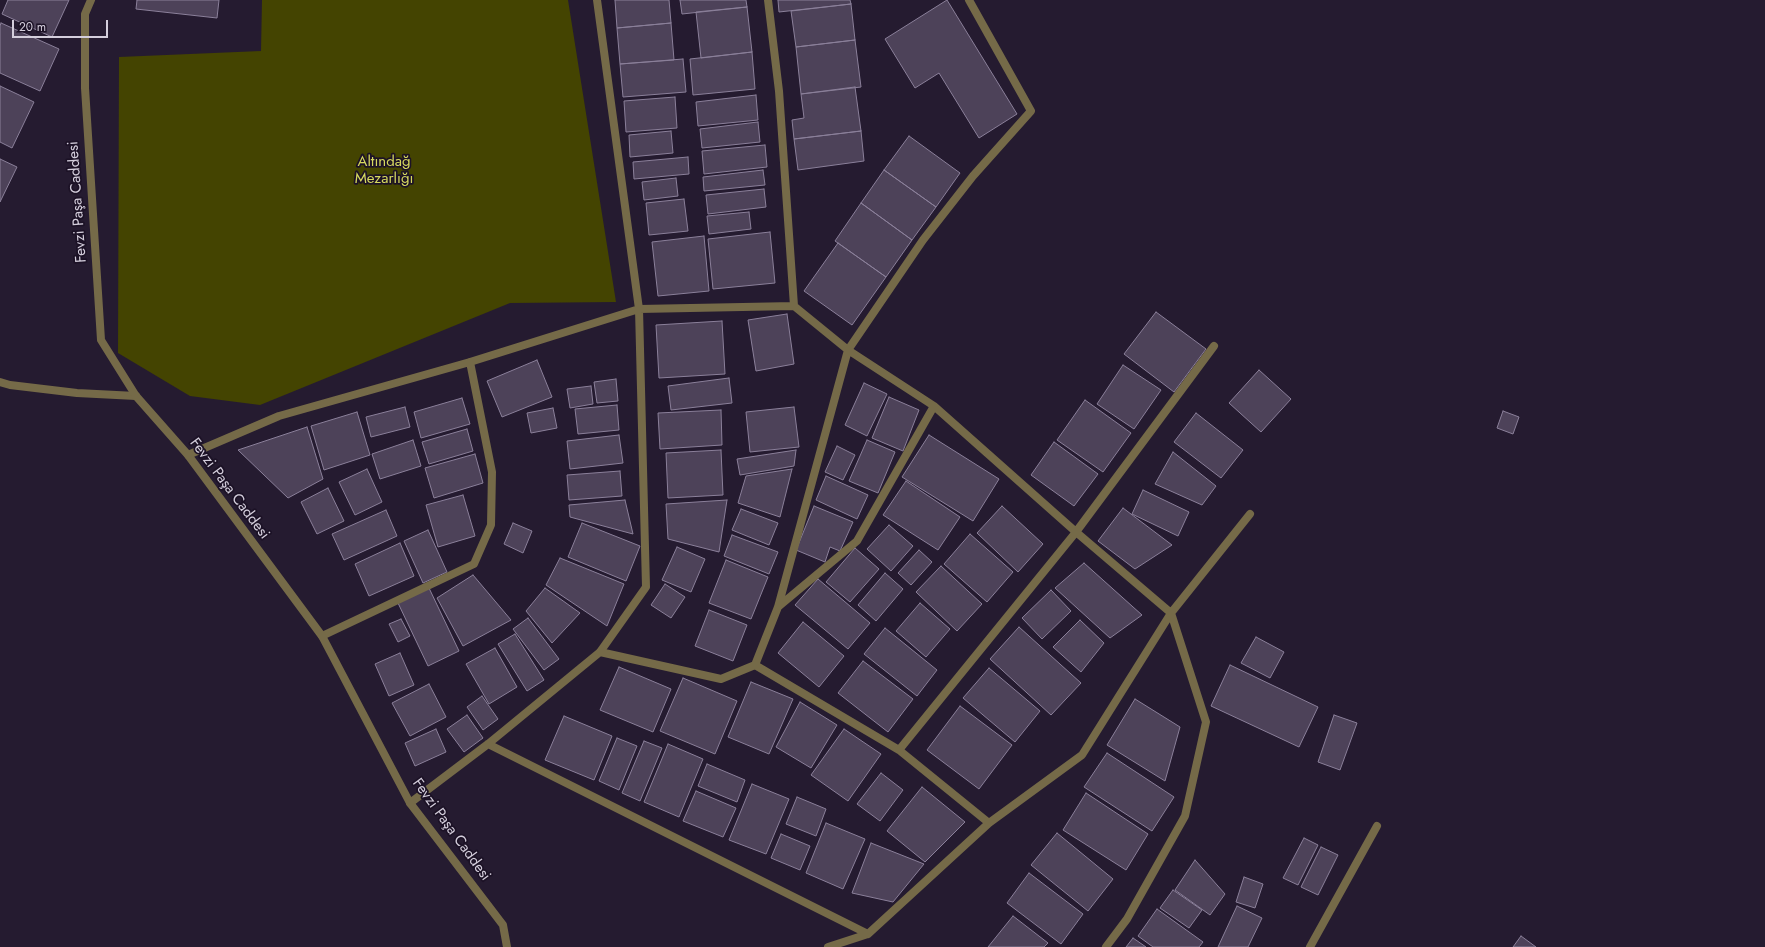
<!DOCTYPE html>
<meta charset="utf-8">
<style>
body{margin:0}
#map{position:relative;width:1765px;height:947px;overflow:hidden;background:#251b30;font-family:Jost,sans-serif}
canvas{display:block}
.scale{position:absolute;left:12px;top:20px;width:96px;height:18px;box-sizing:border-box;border:2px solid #d4cedc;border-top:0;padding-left:5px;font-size:12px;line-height:14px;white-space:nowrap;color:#d4cedc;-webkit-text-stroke:3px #1c1226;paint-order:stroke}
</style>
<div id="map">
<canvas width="1765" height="947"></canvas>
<div class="scale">20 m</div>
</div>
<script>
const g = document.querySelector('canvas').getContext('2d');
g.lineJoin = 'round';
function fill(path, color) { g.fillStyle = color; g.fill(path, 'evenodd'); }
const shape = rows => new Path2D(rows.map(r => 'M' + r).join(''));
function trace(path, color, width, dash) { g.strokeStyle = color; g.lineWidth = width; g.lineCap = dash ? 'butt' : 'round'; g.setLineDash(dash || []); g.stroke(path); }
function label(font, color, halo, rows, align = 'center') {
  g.font = font + ' Jost,sans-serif'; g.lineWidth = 3.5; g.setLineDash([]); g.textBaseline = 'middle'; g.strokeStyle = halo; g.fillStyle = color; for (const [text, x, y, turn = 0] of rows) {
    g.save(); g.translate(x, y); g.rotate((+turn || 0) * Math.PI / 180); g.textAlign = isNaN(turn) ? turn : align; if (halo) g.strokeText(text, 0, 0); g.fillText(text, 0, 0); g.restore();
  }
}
const green = shape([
 [262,0,568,0,616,302,510,303,260,405,190,396,118,353,119,57,261,51]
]);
const building = shape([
 [8,0,69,0,52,37,2,14,8,0],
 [137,0,219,0,217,18,136,9,137,0],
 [615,0,669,0,671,23,617,28,615,0],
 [680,0,746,0,747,7,682,14,680,0],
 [778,0,850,0,851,4,779,12,778,0],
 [947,0,1017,114,979,138,939,73,915,88,885,39,947,0],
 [851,4,855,40,796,47,791,11,851,4],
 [747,7,752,52,701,58,696,12,747,7],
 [1,23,59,49,40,91,0,73,0,26,1,23],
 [671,23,674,60,620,64,617,28,671,23],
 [855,40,861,87,801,94,796,47,855,40],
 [752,52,755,89,693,95,690,59,752,52],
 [683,59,686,92,623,97,620,64,683,59],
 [0,86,34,102,12,148,0,142,0,86],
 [855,87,861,131,794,139,792,120,804,118,801,94,855,87],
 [756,95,758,120,698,126,696,102,756,95],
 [675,97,677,128,626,132,624,101,675,97],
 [758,122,760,142,702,148,700,129,758,122],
 [671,131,673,153,630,157,629,135,671,131],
 [861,131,864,161,798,170,794,139,861,131],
 [909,136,960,173,936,207,884,170,909,136],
 [765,145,767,167,704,174,702,151,765,145],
 [688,157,689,174,634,179,633,162,688,157],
 [0,159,17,167,0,202,0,159],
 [763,170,765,185,704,191,703,177,763,170],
 [884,170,936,207,912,240,861,203,884,170],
 [676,178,678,196,644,200,642,182,676,178],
 [764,189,766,207,708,214,706,195,764,189],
 [684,199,688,231,649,235,646,203,684,199],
 [861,203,912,240,886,277,835,241,861,203],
 [749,212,751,229,709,234,707,216,749,212],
 [770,232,775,283,713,289,708,239,770,232],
 [704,236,709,291,658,296,652,242,704,236],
 [838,243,886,277,852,325,804,291,838,243],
 [1156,312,1206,349,1174,392,1124,354,1156,312],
 [787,314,794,364,756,371,748,320,787,314],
 [722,321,725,374,659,378,656,325,722,321],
 [537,360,552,397,502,417,487,381,537,360],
 [1123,365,1161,390,1134,429,1097,404,1123,365],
 [1259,370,1291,399,1261,432,1229,403,1259,370],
 [729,378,732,403,671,410,668,386,729,378],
 [616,379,618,401,597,403,594,382,616,379],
 [864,383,887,394,867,436,845,425,864,383],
 [591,386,593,404,570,408,567,389,591,386],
 [889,397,919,410,903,451,872,438,889,397],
 [462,398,470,424,421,438,414,412,462,398],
 [1085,400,1131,433,1103,472,1057,440,1085,400],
 [617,405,619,430,578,434,575,409,617,405],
 [405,407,410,427,371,437,366,417,405,407],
 [794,407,799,447,750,452,746,412,794,407],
 [553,408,557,428,531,433,527,413,553,408],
 [721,410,722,445,660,449,658,413,721,410],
 [1503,411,1519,417,1513,434,1497,428,1503,411],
 [357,412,370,455,324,470,311,426,357,412],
 [1196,413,1243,450,1221,478,1174,442,1196,413],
 [307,427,323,479,288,498,238,450,307,427],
 [467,429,473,451,429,464,422,442,467,429],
 [619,435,623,463,570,469,567,441,619,435],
 [929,435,999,479,973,521,902,477,929,435],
 [413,440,421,466,380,479,372,454,413,440],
 [867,440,895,452,878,493,849,481,867,440],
 [1054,442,1098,474,1074,506,1031,475,1054,442],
 [837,446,855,455,843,480,825,472,837,446],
 [721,450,723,495,668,498,666,453,721,450],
 [796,450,794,466,740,475,737,459,796,450],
 [1173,452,1216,486,1202,505,1155,484,1173,452],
 [475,454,483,483,434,498,425,468,475,454],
 [367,469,382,502,355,515,339,482,367,469],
 [792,469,780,517,738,503,746,476,792,469],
 [620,471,622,496,569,500,567,475,620,471],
 [826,476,868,495,857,519,816,500,826,476],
 [906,481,960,517,938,550,883,515,906,481],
 [328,488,344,521,317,534,301,502,328,488],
 [1143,490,1189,512,1178,536,1132,514,1143,490],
 [463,495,475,536,438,547,426,505,463,495],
 [625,500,633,534,570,517,569,505,625,500],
 [727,500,719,552,668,539,666,504,727,500],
 [814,506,853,522,840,551,830,547,825,562,796,550,814,506],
 [1002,506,1043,544,1018,572,977,533,1002,506],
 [1123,508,1172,545,1135,569,1098,541,1123,508],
 [741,509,778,523,769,545,732,530,741,509],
 [386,510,397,536,344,560,332,534,386,510],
 [513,523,532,531,523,553,504,544,513,523],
 [582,523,640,546,626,581,568,557,582,523],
 [889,525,913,546,891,571,867,549,889,525],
 [428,530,447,572,423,583,404,541,428,530],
 [970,534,1013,572,987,602,944,564,970,534],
 [732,535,778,552,769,574,724,556,732,535],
 [400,543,414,576,369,596,355,564,400,543],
 [677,547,705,559,691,592,662,580,677,547],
 [855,548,879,569,850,602,826,582,855,548],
 [919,550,932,562,911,585,898,573,919,550],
 [560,558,624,584,607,626,546,585,560,558],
 [726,560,768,577,751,619,709,603,726,560],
 [1084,563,1142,615,1110,638,1055,588,1084,563],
 [941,566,982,604,957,631,916,592,941,566],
 [885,573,903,589,876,621,858,605,885,573],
 [473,575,511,620,463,646,437,598,473,575],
 [818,579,870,623,848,649,795,605,818,579],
 [665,584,685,597,671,618,651,605,665,584],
 [429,588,459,651,428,666,398,603,429,588],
 [545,588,580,613,552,643,526,611,545,588],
 [1051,590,1071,611,1042,639,1022,618,1051,590],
 [920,603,950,629,926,657,896,631,920,603],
 [709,610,747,625,733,661,695,646,709,610],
 [528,618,559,659,544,670,513,629,528,618],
 [401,619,410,636,398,642,389,624,401,619],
 [1080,620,1104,643,1081,672,1053,647,1080,620],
 [803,622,844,656,819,687,778,653,803,622],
 [1019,627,1081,683,1051,715,990,659,1019,627],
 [885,628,937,670,917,696,864,654,885,628],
 [515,634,544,680,527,691,498,644,515,634],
 [1256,637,1284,652,1270,678,1241,663,1256,637],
 [495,648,517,687,489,704,466,664,495,648],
 [400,653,414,685,389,696,375,664,400,653],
 [863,661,913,699,888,732,838,693,863,661],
 [1230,665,1318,707,1299,747,1211,706,1230,665],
 [619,667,671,689,653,732,600,710,619,667],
 [989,668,1040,711,1015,742,963,698,989,668],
 [683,678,737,701,715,754,660,731,683,678],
 [751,682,793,699,769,754,728,737,751,682],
 [429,684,446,717,410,736,392,703,429,684],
 [482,696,498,719,483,730,467,707,482,696],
 [1135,699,1180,727,1165,781,1107,745,1135,699],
 [800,702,837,725,811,768,776,747,800,702],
 [960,706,1012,745,979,789,927,750,960,706],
 [467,715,483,738,464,752,447,729,467,715],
 [1334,715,1357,723,1340,770,1318,762,1334,715],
 [564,716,612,736,594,780,545,760,564,716],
 [436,729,446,752,415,766,405,743,436,729],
 [844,729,881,754,848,801,811,775,844,729],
 [617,738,637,746,619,790,599,781,617,738],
 [644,741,662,748,640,801,622,793,644,741],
 [668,744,703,759,679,817,644,802,668,744],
 [1107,753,1174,797,1152,831,1084,787,1107,753],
 [707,764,745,780,737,802,698,786,707,764],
 [881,773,903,790,880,821,857,804,881,773],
 [752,784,789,799,766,854,729,840,752,784],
 [922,787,965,822,925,862,887,831,922,787],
 [696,791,736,808,723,837,683,821,696,791],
 [1086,793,1148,834,1126,870,1063,830,1086,793],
 [797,797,826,809,816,836,786,824,797,797],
 [826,823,865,839,843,889,806,873,826,823],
 [1057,833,1113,879,1088,911,1031,865,1057,833],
 [781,834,810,846,800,870,771,858,781,834],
 [1304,838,1318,845,1298,885,1283,878,1304,838],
 [871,843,924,864,893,902,852,893,871,843],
 [1321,847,1338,855,1318,895,1301,887,1321,847],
 [1195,860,1225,894,1210,915,1175,890,1195,860],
 [1029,873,1083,914,1061,944,1007,903,1029,873],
 [1244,877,1263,884,1255,908,1236,902,1244,877],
 [1173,890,1202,910,1189,928,1160,908,1173,890],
 [1237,906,1262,918,1248,947,1218,947,1237,906],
 [1157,909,1203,942,1199,947,1153,947,1138,936,1157,909],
 [1013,916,1048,943,1044,947,988,947,1013,916],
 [1521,936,1536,947,1513,947,1521,936],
 [1133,938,1146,947,1126,947,1133,938]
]);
const minor = shape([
 [768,0,779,91,794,306],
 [0,382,10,385,77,393,136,396],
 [188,455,279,416,470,362,639,309,794,306,848,350,934,406,1076,532,1171,613,1206,722,1185,816,1127,919,1106,947],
 [778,607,857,541,934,406],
 [322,636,474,564,491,525,492,472,470,362],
 [600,652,721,679,755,665,899,750,989,823],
 [755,665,778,607,848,350,923,240,973,176,1031,111,969,0],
 [488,744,868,934],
 [899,750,1076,532,1214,346],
 [410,803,488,744,600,652,646,587,639,309,597,0],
 [828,947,868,934,989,823,1082,755,1171,613,1250,514],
 [1310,947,1377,826]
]);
const tertiary = shape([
 [91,0,85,14,85,88,101,340,136,396,188,455,322,636,410,803,503,925,507,947]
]);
const parkNames = [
 ["Altındağ",384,162],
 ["Mezarlığı",384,179]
];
const streetNames = [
 ["Fevzi Paşa Caddesi",78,202,-94],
 ["Fevzi Paşa Caddesi",229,489,53],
 ["Fevzi Paşa Caddesi",451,830,54]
];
fill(green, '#444401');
fill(building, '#4d4259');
trace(building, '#8b809a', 1);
trace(minor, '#756a48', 8);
trace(tertiary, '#756a48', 8);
label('15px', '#d6d95f', '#1c1226', parkNames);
label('15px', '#d4cedc', '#1c1226', streetNames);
</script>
